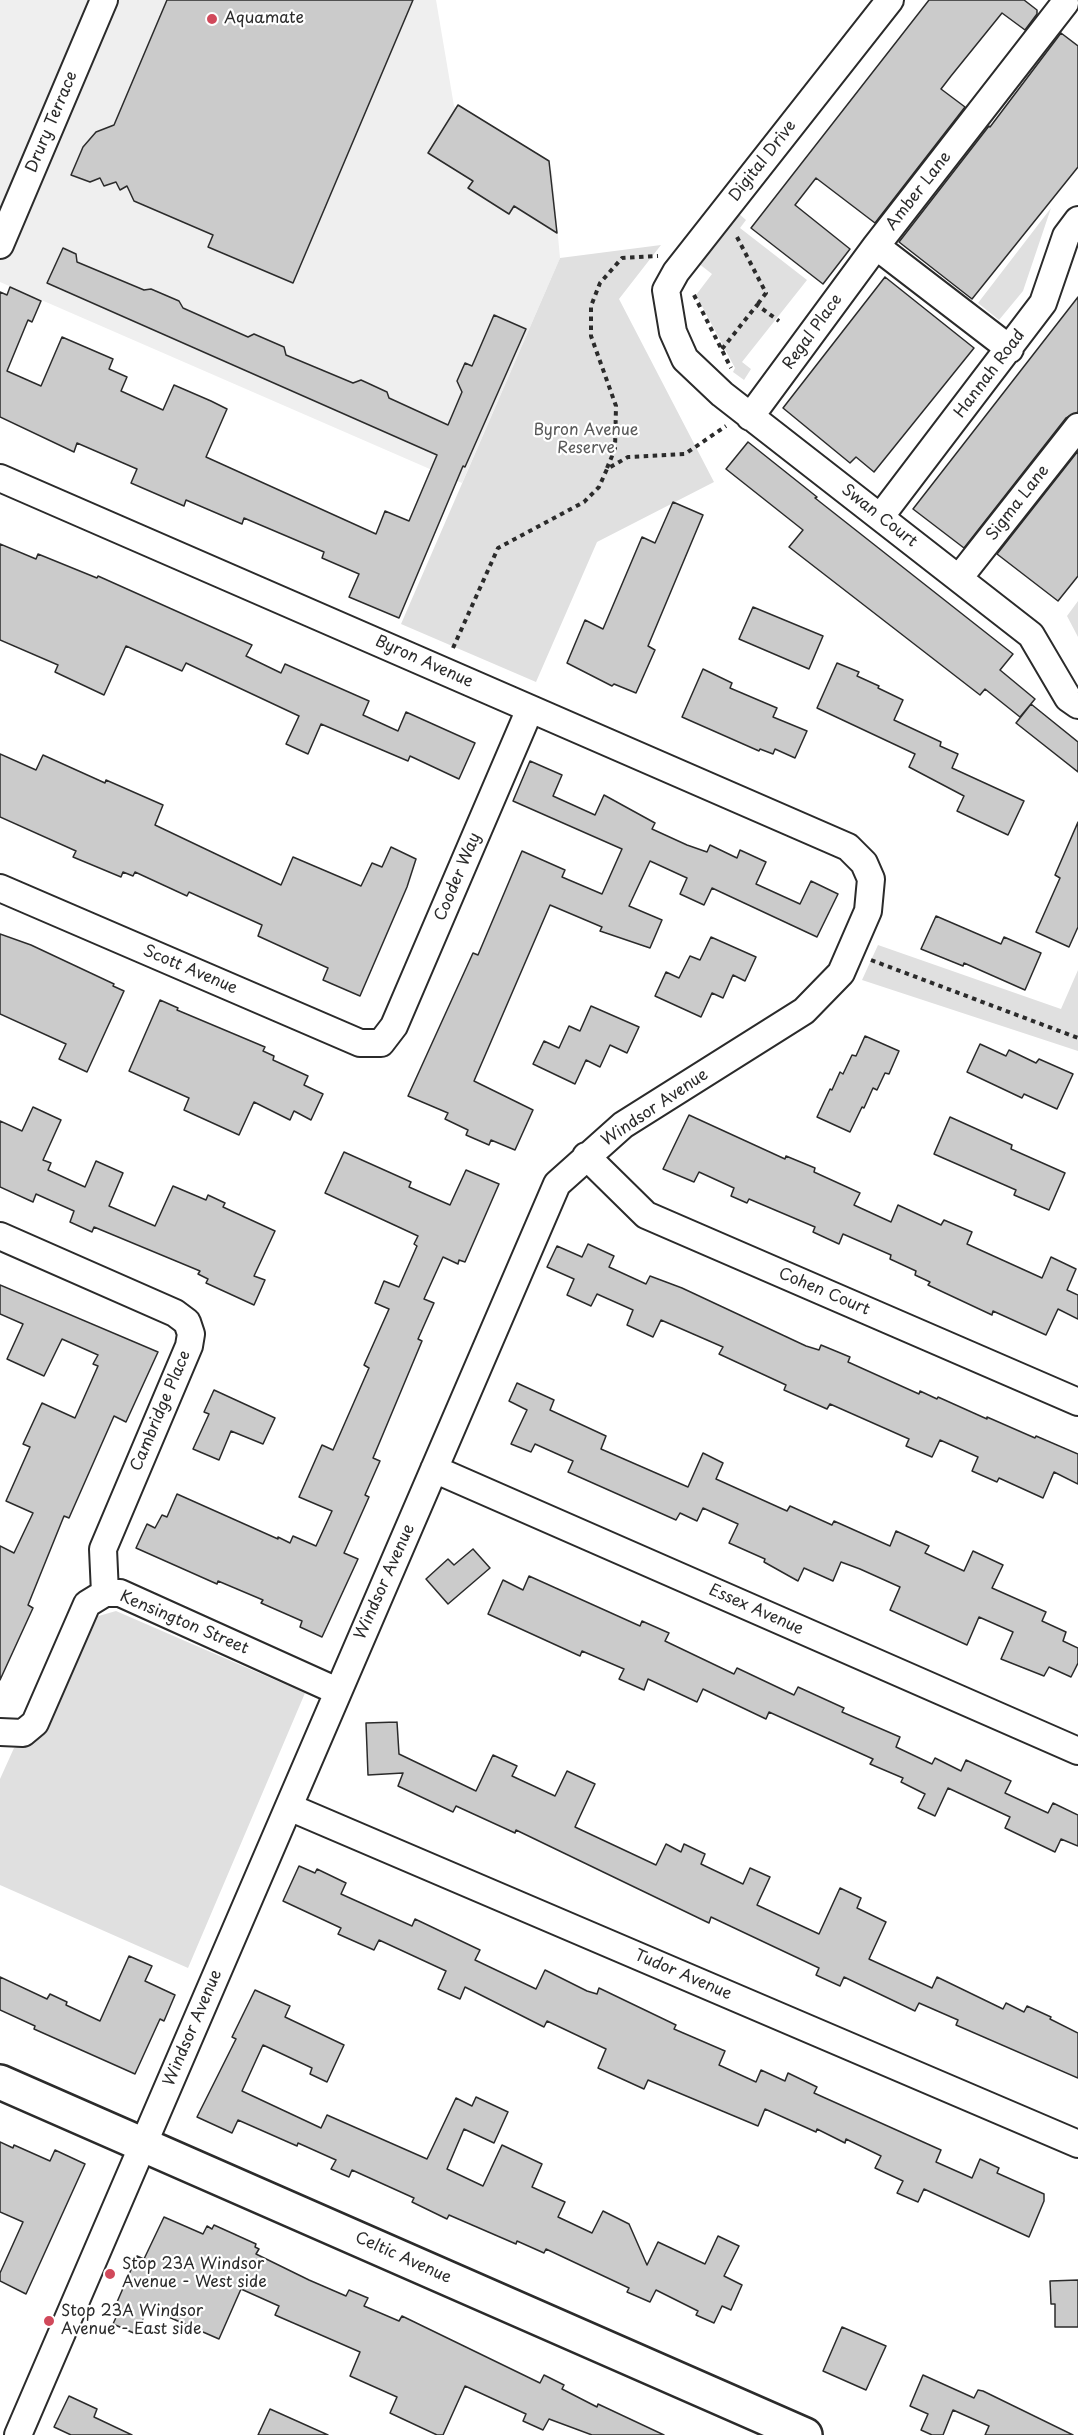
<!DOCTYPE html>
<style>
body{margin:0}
canvas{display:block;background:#fff}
</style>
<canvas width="1078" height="2435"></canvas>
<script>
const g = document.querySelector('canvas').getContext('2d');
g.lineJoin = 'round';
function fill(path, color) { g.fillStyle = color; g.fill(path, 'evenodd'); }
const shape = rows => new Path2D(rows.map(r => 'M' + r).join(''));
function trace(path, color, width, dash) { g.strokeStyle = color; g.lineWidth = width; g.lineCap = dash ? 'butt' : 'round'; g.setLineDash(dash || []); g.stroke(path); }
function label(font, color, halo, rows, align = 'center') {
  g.font = font + ' "Playpen Sans",sans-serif'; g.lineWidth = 4.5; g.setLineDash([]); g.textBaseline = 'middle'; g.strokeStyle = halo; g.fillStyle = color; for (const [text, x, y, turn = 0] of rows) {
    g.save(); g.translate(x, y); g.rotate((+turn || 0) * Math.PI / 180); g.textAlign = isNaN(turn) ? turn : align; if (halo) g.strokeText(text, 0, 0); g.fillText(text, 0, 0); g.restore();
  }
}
const built = shape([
 [0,0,436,0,454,106,552,171,560,258,462,483,0,282]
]);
const green = shape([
 [1051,208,1023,291,999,320,978,303],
 [738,213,746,220,740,228,807,280,742,362,751,369,744,380,733,372,735,368,696,295,712,274,698,263],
 [661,245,619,299,714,482,597,542,536,682,401,624,560,258],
 [1078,601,1078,637,1067,616],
 [878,945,1061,1009,1078,970,1078,1051,862,980],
 [116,1611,305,1693,188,1968,0,1885,0,1779,14,1748,27,1744,88,1626,95,1617]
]);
const building = shape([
 [167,0,413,0,293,283,208,247,213,235,134,201,127,186,120,190,116,182,104,186,100,178,90,182,71,175,83,147,96,132,114,125,167,0],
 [929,0,1024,0,1037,10,1037,14,1025,30,1002,13,951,76,941,89,965,107,875,223,816,178,795,205,850,249,823,284,751,228,929,0],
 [1061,33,1078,46,1078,167,972,299,899,242,989,126,990,127,1061,33],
 [458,105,549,161,557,233,514,206,509,214,468,188,473,181,428,153,458,105],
 [63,248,76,254,77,262,144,290,151,289,179,301,183,308,248,337,254,334,284,347,286,355,353,383,361,380,387,392,389,398,448,425,462,392,457,381,465,363,472,366,494,315,526,329,465,467,463,466,399,618,349,597,359,574,322,558,324,552,244,518,242,524,186,500,184,506,131,483,137,469,77,443,74,452,0,417,0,292,7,295,10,287,41,301,32,322,28,320,7,371,41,386,62,337,113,359,109,369,127,377,121,391,163,410,174,385,211,401,227,409,206,457,376,534,385,511,409,521,437,455,47,283,63,248],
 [885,277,974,348,874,472,856,457,850,463,783,408,885,277],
 [1078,297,1078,412,1066,418,964,548,913,509,1078,297],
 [748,442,817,497,815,498,1013,654,1000,670,1035,699,1020,717,985,689,980,695,789,547,803,530,726,469,748,442],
 [1078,451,1078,576,1058,601,997,554,1078,451],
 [673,502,703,515,648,646,655,650,636,693,614,684,612,686,567,663,585,620,603,629,642,537,655,543,673,502],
 [0,544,36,559,38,554,97,578,98,576,252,645,246,656,281,673,285,664,369,701,363,715,398,731,406,712,475,743,459,779,410,756,408,761,321,724,308,754,286,744,299,716,186,663,182,671,126,646,104,695,55,672,58,665,0,640,0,544],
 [753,607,823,636,809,669,739,639,753,607],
 [837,663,859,672,857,676,879,686,878,688,903,700,894,720,941,742,940,746,958,754,952,768,1024,801,1008,835,957,811,964,796,909,767,915,754,817,708,837,663],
 [703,669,732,683,730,688,777,708,773,717,807,731,795,758,775,749,773,754,760,749,759,751,682,717,703,669],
 [1031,704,1078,742,1078,772,1016,723,1031,704],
 [0,754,36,770,43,755,105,783,106,780,163,805,155,825,281,885,293,857,361,886,372,863,382,867,391,847,416,859,407,887,360,996,323,980,328,968,258,936,262,925,189,892,187,896,135,872,133,876,123,872,121,877,73,857,76,851,0,817,0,754],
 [530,761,562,775,553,796,595,815,604,795,655,823,652,829,687,845,707,852,710,845,737,858,740,850,766,862,756,884,800,904,811,881,838,894,817,937,712,888,704,905,680,894,687,878,650,861,629,906,662,920,650,948,600,931,602,927,550,905,474,1081,533,1110,515,1150,491,1140,489,1145,466,1135,468,1130,445,1119,448,1113,408,1096,473,953,478,955,522,851,565,870,562,877,602,894,622,849,513,801,530,761],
 [1078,822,1078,927,1069,947,1036,932,1060,878,1055,875,1078,822],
 [936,916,1001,944,1004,937,1041,953,1025,990,964,963,963,966,921,949,936,916],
 [0,934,31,945,114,984,113,986,124,991,87,1072,59,1059,66,1044,0,1014,0,934],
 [711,937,756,957,745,981,733,975,723,998,712,993,701,1017,655,996,666,972,679,978,690,956,700,960,711,937],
 [160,1000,178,1008,177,1010,265,1047,263,1051,274,1056,273,1060,308,1076,304,1085,323,1094,311,1120,294,1111,290,1120,254,1102,239,1135,184,1110,189,1098,129,1071,160,1000],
 [591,1006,639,1027,627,1053,610,1045,600,1067,586,1060,575,1084,533,1064,544,1041,559,1048,569,1026,580,1031,591,1006],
 [865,1036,899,1051,889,1074,885,1073,877,1090,873,1088,864,1108,862,1107,850,1132,817,1117,830,1089,832,1090,840,1072,843,1074,852,1055,856,1056,865,1036],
 [980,1044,1006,1056,1009,1050,1036,1063,1039,1059,1073,1074,1057,1109,1024,1094,1022,1098,967,1072,980,1044],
 [33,1107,61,1120,43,1160,51,1163,48,1170,85,1187,96,1161,123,1173,109,1206,155,1226,173,1186,206,1200,208,1195,225,1203,223,1207,275,1231,254,1276,265,1280,254,1305,206,1283,208,1279,198,1274,200,1271,94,1227,92,1232,70,1222,74,1211,36,1194,33,1202,0,1187,0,1121,22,1131,33,1107],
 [689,1115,785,1159,786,1156,815,1168,814,1172,860,1193,854,1205,891,1222,898,1205,941,1225,944,1220,972,1232,967,1244,1042,1278,1051,1257,1076,1269,1067,1290,1078,1295,1078,1319,1058,1309,1046,1335,993,1311,992,1315,928,1285,930,1282,915,1275,916,1271,890,1259,891,1255,843,1234,839,1244,813,1232,815,1227,749,1199,747,1203,731,1196,734,1188,699,1172,694,1182,663,1169,689,1115],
 [950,1117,1012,1145,1011,1149,1065,1173,1049,1210,1014,1195,1016,1190,934,1154,950,1117],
 [344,1152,411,1182,409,1187,450,1205,466,1170,499,1184,465,1262,459,1260,458,1264,443,1257,424,1299,434,1303,418,1339,422,1341,373,1458,380,1461,365,1495,369,1497,344,1553,358,1559,322,1637,300,1627,302,1621,261,1603,263,1600,218,1581,217,1584,136,1548,147,1524,155,1528,162,1515,167,1517,177,1494,278,1539,278,1537,290,1543,293,1536,316,1546,332,1511,299,1497,322,1445,333,1450,369,1368,364,1365,389,1309,375,1303,384,1281,399,1287,417,1246,414,1244,418,1236,325,1193,344,1152],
 [588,1244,614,1256,609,1267,646,1284,650,1276,682,1288,806,1346,819,1350,821,1345,850,1357,848,1362,919,1394,920,1391,937,1399,938,1397,987,1419,987,1417,1035,1438,1036,1436,1078,1454,1078,1484,1054,1472,1043,1498,999,1478,997,1482,972,1471,978,1457,940,1440,932,1457,906,1446,909,1439,830,1404,827,1409,784,1390,786,1385,719,1354,723,1347,661,1320,653,1337,627,1325,633,1310,597,1294,591,1306,567,1295,574,1279,547,1267,557,1246,582,1257,588,1244],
 [0,1285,158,1352,126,1422,114,1416,69,1518,64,1516,28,1605,33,1608,0,1680,0,1546,14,1553,33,1513,6,1501,30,1447,23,1444,42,1403,75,1418,98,1366,93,1364,98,1355,62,1339,44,1376,7,1359,23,1324,0,1314,0,1285],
 [517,1383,554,1400,550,1410,606,1436,601,1449,688,1487,703,1453,723,1463,716,1479,787,1511,790,1506,832,1525,834,1521,890,1546,896,1531,929,1546,925,1553,964,1571,973,1551,1003,1565,992,1588,1046,1612,1042,1621,1066,1632,1063,1641,1078,1648,1078,1663,1071,1677,1049,1667,1044,1676,1001,1659,1013,1632,979,1617,967,1645,890,1610,900,1587,860,1569,841,1562,833,1581,804,1568,798,1581,764,1562,765,1559,729,1543,738,1524,703,1508,697,1521,680,1513,676,1520,568,1472,573,1461,535,1444,531,1452,511,1444,527,1410,509,1401,517,1383],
 [214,1390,275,1418,263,1444,231,1431,219,1460,193,1449,209,1414,204,1412,214,1390],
 [473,1549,490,1568,448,1604,426,1579,448,1559,454,1565,473,1549],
 [529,1576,640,1626,642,1621,669,1633,665,1641,734,1674,737,1668,794,1695,798,1687,844,1708,842,1712,900,1737,896,1747,932,1764,935,1758,961,1771,966,1760,1011,1781,1005,1793,1048,1813,1053,1803,1078,1815,1078,1846,1061,1839,1055,1852,1005,1828,1010,1817,948,1788,935,1816,918,1808,925,1794,901,1782,903,1778,870,1764,873,1759,769,1712,766,1719,703,1689,697,1702,648,1679,644,1690,619,1679,624,1669,582,1651,580,1656,488,1614,503,1580,523,1590,529,1576],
 [397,1722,399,1754,476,1791,493,1755,517,1766,512,1776,555,1796,567,1771,595,1784,575,1827,656,1865,666,1844,681,1852,684,1844,705,1854,701,1864,743,1884,750,1868,770,1877,757,1905,819,1934,840,1888,861,1898,857,1908,886,1922,869,1959,932,1988,937,1977,1003,2009,1006,2003,1024,2012,1027,2006,1051,2017,1050,2019,1078,2033,1078,2078,956,2025,958,2020,919,2003,915,2011,844,1977,840,1986,816,1975,819,1968,711,1917,709,1923,516,1830,515,1833,456,1806,453,1812,398,1786,403,1773,368,1775,366,1723,397,1722],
 [299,1866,315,1873,317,1869,346,1883,341,1894,412,1926,415,1919,480,1950,475,1960,536,1989,545,1970,587,1991,597,1994,599,1988,676,2025,674,2029,725,2051,719,2065,756,2082,761,2070,785,2081,788,2073,817,2087,814,2093,941,2150,936,2162,972,2178,980,2159,999,2168,997,2173,1044,2194,1044,2201,1029,2237,924,2189,918,2202,897,2193,903,2181,875,2168,881,2156,846,2139,845,2143,817,2129,816,2132,765,2109,758,2126,648,2080,644,2089,598,2068,606,2049,547,2021,544,2027,465,1987,460,1999,438,1989,446,1971,379,1940,374,1950,338,1934,341,1928,283,1901,299,1866],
 [129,1956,152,1966,145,1981,175,1995,164,2021,160,2019,135,2074,34,2029,35,2026,0,2010,0,1977,47,1999,50,1994,67,2002,66,2005,100,2021,129,1956],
 [255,1990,290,2006,285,2017,344,2045,327,2082,310,2074,312,2068,263,2045,242,2091,321,2128,327,2115,427,2159,456,2098,472,2106,476,2097,508,2112,494,2143,464,2129,447,2169,483,2186,502,2145,542,2164,532,2187,565,2202,558,2217,592,2233,603,2211,629,2224,647,2265,658,2242,705,2264,718,2236,739,2246,724,2276,742,2285,731,2310,722,2306,714,2323,696,2315,698,2311,656,2290,650,2302,627,2292,629,2288,546,2249,544,2253,517,2241,516,2244,449,2215,447,2219,412,2202,414,2198,352,2170,349,2177,331,2169,336,2160,298,2143,297,2146,238,2120,232,2133,197,2117,236,2039,232,2037,255,1990],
 [0,2142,13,2148,14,2145,50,2161,55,2150,85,2164,26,2294,0,2281,0,2273,23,2222,0,2212,0,2142],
 [164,2217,203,2234,207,2226,212,2229,214,2225,256,2244,255,2247,259,2249,256,2254,309,2280,346,2296,349,2290,368,2298,364,2306,399,2321,402,2316,540,2383,544,2375,564,2385,562,2389,597,2407,598,2404,664,2435,592,2435,549,2419,543,2430,523,2421,526,2414,465,2386,443,2435,437,2435,390,2413,397,2397,350,2376,360,2352,275,2315,279,2306,241,2289,219,2339,148,2308,136,2334,113,2324,119,2311,114,2309,137,2256,144,2259,164,2217],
 [1078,2280,1078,2327,1055,2327,1055,2304,1051,2304,1050,2281,1078,2280],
 [842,2327,886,2346,866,2390,823,2371,842,2327],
 [923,2375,974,2398,978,2390,983,2391,1073,2435,985,2435,989,2426,953,2410,943,2435,932,2435,921,2430,928,2414,910,2406,923,2375],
 [69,2396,97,2409,94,2417,132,2435,71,2435,54,2427,69,2396],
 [270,2409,328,2435,258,2435,270,2409]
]);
const path = shape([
 [737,237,766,293,757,305],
 [694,295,731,368],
 [722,349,757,305,779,321],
 [607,468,615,449,616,406,591,336,591,306,600,283,622,258,658,256],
 [453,648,498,548,584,502,599,487,607,469,628,457,685,454,726,426],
 [871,960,1078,1038]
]);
const street = shape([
 [890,0,676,272,666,290,673,332,685,359,722,394,1031,635,1068,698,1078,705],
 [0,245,104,0],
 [1010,349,876,246,1065,3],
 [750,417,876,246],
 [0,478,848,847,864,863,871,879,868,911,841,973,804,1011,623,1125,557,1184,18,2435],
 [881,516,1043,303,1066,236,1078,220],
 [959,578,1078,427],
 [0,888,360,1043,381,1043,394,1026,530,709],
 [586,1156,646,1215,1078,1402],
 [0,1236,175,1313,187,1322,191,1334,189,1346,103,1549,105,1593],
 [434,1469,1078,1751],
 [0,1732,23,1733,35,1723,87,1604,105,1593,120,1593,337,1691],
 [289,1807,1078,2144]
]);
const secondary = shape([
 [0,2082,805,2435]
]);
const markers = [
 [212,19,6,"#d1495b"],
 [110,2274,6,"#d1495b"],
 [49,2321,6,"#d1495b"]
];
const poiNames = [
 ["Aquamate",224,19],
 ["Stop 23A Windsor",122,2265],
 ["Avenue - West side",122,2283],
 ["Stop 23A Windsor",61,2312],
 ["Avenue - East side",61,2330]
];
const streetNames = [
 ["Drury Terrace",52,122,-67],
 ["Digital Drive",763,161,-52],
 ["Amber Lane",919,191,-52],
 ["Regal Place",813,332,-54],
 ["Hannah Road",990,374,-53],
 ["Sigma Lane",1018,503,-52],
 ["Swan Court",879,516,38],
 ["Byron Avenue",424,662,24],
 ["Cooder Way",458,877,-67],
 ["Scott Avenue",190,970,23],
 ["Windsor Avenue",655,1108,-34],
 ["Cohen Court",824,1292,23],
 ["Cambridge Place",161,1411,-67],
 ["Windsor Avenue",385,1582,-66],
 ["Essex Avenue",756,1610,24],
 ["Kensington Street",184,1623,23],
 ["Tudor Avenue",683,1975,23],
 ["Windsor Avenue",193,2028,-67],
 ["Celtic Avenue",403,2258,24]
];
const parkNames = [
 ["Byron Avenue",586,431],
 ["Reserve",586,449]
];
fill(built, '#efefef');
fill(green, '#e0e0e0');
fill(building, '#cbcbcb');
trace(building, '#2b2b2b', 1.5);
trace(street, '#2b2b2b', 30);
trace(secondary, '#2b2b2b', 38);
trace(path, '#2b2b2b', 4, [4.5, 4.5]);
trace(street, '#fff', 26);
trace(secondary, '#fff', 33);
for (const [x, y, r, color] of markers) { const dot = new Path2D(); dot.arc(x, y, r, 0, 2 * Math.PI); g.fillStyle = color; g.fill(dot); trace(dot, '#fff', 2); }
label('16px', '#2b2b2b', '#fff', poiNames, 'left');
label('16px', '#2b2b2b', '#fff', streetNames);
label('16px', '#585858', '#fff', parkNames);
</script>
